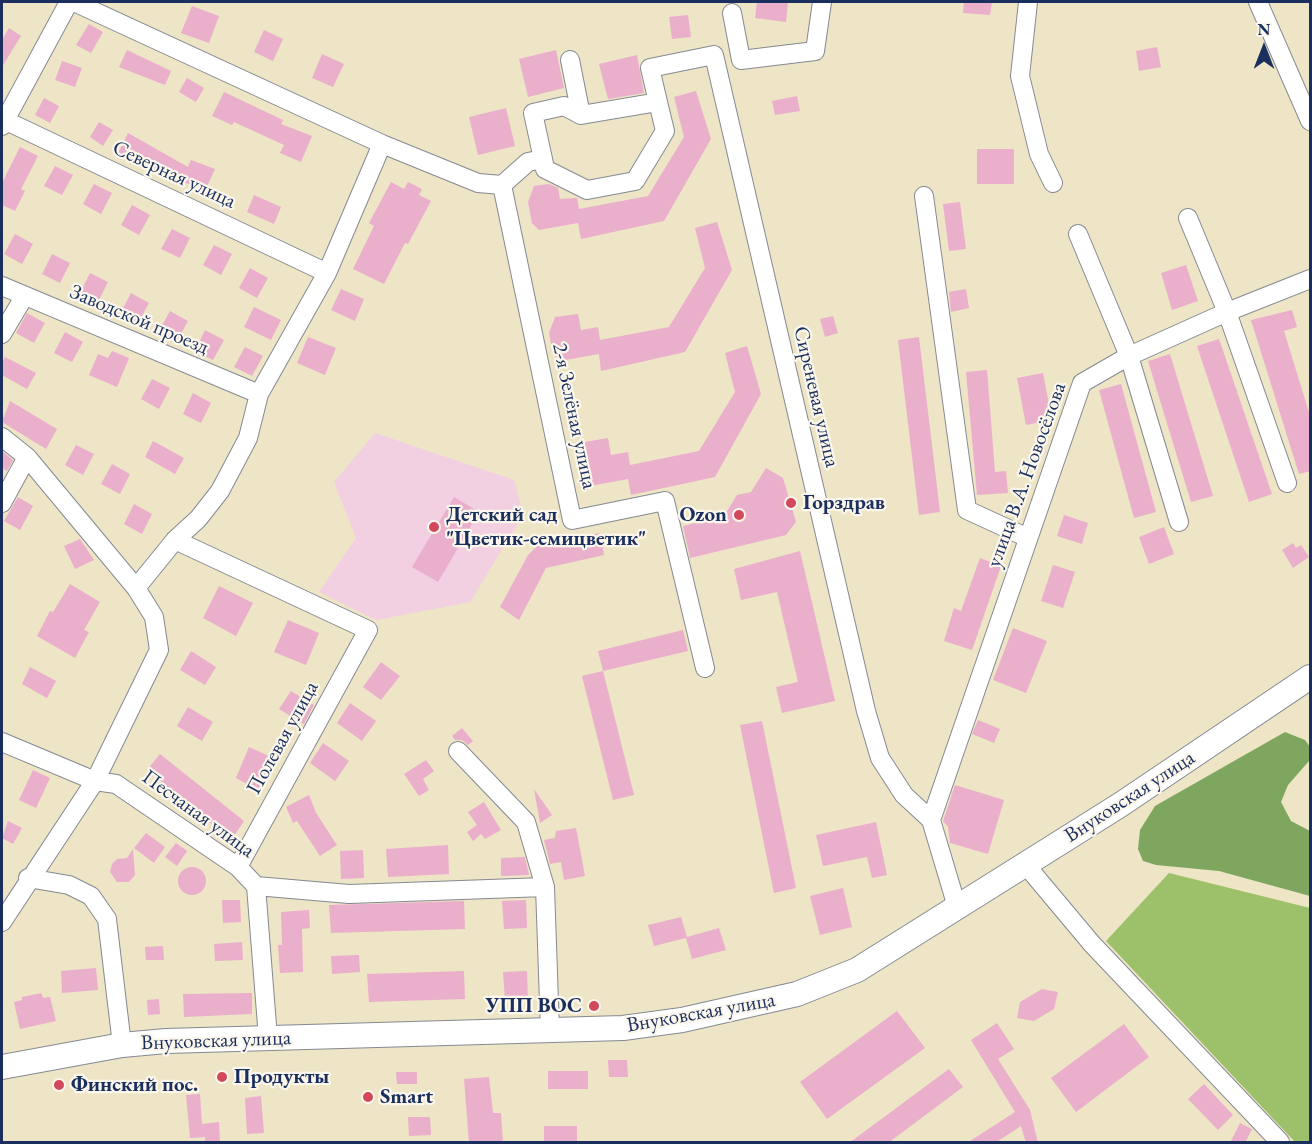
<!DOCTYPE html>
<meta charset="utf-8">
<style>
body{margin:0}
#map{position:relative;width:1312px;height:1144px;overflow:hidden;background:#eee4c6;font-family:"EB Garamond",serif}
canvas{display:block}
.frame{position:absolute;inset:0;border:3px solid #1b2f5e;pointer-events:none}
.north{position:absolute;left:1234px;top:18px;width:60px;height:60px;-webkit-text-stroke:4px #fbf7ec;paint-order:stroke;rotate:0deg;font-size:16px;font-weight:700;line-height:24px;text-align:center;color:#1b2f5e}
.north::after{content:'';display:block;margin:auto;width:21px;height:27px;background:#1b2f5e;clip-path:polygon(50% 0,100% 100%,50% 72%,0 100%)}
</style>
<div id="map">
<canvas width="1312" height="1144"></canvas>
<div class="frame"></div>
<div class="north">N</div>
</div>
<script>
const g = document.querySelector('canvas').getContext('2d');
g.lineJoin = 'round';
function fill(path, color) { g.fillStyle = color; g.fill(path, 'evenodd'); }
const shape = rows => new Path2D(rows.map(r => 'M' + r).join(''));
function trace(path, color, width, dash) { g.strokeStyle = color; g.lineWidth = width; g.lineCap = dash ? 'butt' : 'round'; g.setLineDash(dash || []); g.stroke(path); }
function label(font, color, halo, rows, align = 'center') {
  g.font = font + ' "EB Garamond",serif'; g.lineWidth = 4.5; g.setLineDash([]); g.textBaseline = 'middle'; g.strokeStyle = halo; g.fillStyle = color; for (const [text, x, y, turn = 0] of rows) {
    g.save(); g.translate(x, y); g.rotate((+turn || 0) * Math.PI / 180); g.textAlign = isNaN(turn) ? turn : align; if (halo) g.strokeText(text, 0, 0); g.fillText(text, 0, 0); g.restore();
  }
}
const built = shape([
 [375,433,514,480,523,515,470,602,376,620,319,592,356,538,334,482]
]);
const green = shape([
 [1169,873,1310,908,1310,1142,1295,1142,1106,941]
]);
const forest = shape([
 [1285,732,1305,740,1310,747,1309,761,1288,785,1281,802,1291,821,1310,831,1310,896,1219,871,1156,865,1143,861,1138,849,1140,830,1155,806]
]);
const building = shape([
 [757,2,788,2,786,22,755,18],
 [964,2,992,2,990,15,963,13],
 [192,6,219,16,209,43,181,33],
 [688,15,691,37,672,39,669,17],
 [89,24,103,32,91,53,76,45],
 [9,28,21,36,2,67,2,40],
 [264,30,283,39,273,61,254,52],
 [1157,47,1161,67,1139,71,1136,51],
 [127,50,171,71,165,85,119,67],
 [556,50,564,88,528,97,519,59],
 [322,54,344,64,333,87,312,78],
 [637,55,644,93,608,99,599,64],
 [62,61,82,68,75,87,55,80],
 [187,78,204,88,196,102,179,92],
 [696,91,711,139,664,221,581,239,578,223,539,230,532,223,528,202,534,186,549,184,558,188,560,199,577,198,579,209,648,196,684,137,674,97],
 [224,92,283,120,281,124,312,136,301,162,280,153,284,145,234,122,232,125,212,116],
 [797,96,800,111,775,115,772,101],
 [44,98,59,106,50,123,35,115],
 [506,108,515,146,478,155,469,117],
 [99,122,113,130,103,146,90,137],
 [128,133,188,167,191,160,215,169,205,191,174,178,173,180,118,153],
 [20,147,38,156,21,189,25,191,15,211,2,205,2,183],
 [977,149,1014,149,1014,184,977,184],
 [55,166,73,175,62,195,44,186],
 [391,182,404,189,408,182,422,189,419,195,431,201,408,244,405,243,384,284,353,269,374,226,369,223],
 [94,184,112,193,101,214,83,204],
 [254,195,281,207,274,224,247,212],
 [960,202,966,249,949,251,943,204],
 [132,205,150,215,139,235,121,225],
 [717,222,732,270,685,352,601,371,599,354,560,361,553,354,549,333,555,317,578,314,581,330,598,327,600,340,669,327,705,268,695,228],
 [172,229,190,238,180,258,161,249],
 [15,234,33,244,22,264,4,254],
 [214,245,232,254,221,275,203,265],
 [52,254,70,263,60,283,42,274],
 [1186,265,1198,301,1172,310,1161,273],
 [250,268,268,278,257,298,239,288],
 [90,273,108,282,98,302,80,293],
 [341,289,364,299,355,321,331,310],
 [966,289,969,308,951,312,949,292],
 [131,293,149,303,138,323,120,314],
 [254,307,281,320,271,340,244,327],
 [1292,310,1297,327,1284,331,1311,419,1311,471,1299,474,1251,320],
 [170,311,188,321,177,341,159,331],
 [27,313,45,323,34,343,16,333],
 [833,316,838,333,825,337,820,319],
 [205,330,224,340,213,360,195,351],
 [65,332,83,342,72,362,54,353],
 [308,337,336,348,325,375,297,363],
 [919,337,940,512,919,515,898,340],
 [1219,339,1272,494,1249,502,1197,346],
 [747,346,761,394,715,477,631,495,628,479,590,486,583,479,579,458,585,442,608,438,611,455,628,452,630,465,699,451,735,392,725,353],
 [245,347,263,356,252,376,234,367],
 [112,351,129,358,117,387,89,375,98,354,108,358],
 [1170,354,1213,496,1191,502,1148,361],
 [5,357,36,373,27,389,2,375,2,363],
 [987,370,995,472,1006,471,1008,493,977,495,966,372],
 [1043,373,1052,420,1026,425,1017,378],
 [152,379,170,388,159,409,141,399],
 [1121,384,1156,512,1134,518,1099,390],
 [193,393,211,403,201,423,183,414],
 [10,401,57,429,46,449,2,422],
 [153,441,184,458,175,474,145,457],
 [76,445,94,454,83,475,65,465],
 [2,451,13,460,7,471,2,468],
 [112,464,130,474,120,494,101,484],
 [766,468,783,478,796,522,786,535,690,558,683,526,724,516,737,495,751,492],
 [18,497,33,506,20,530,4,521],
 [454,497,479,512,438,582,412,567],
 [134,504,152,514,142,534,124,524],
 [1064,515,1088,523,1082,544,1057,536],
 [1164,527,1174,554,1149,564,1139,537],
 [600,533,604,555,546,568,519,620,500,607,528,555,537,546],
 [80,539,94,560,75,569,64,546],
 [1293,543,1296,548,1301,545,1309,557,1293,568,1282,550],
 [800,551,835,701,782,713,776,687,798,682,777,592,741,600,734,569],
 [980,558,1001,566,972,650,944,641,954,608,961,611],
 [1053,565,1075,572,1063,608,1041,601],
 [70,584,100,602,84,630,89,632,75,658,37,636,50,611,53,612],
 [219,586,253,603,236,636,203,618],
 [288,620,319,633,306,665,274,652],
 [1013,628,1047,641,1026,693,993,680],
 [683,630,688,651,603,671,598,651],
 [191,651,216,667,205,685,180,670],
 [381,662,400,676,381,700,363,687],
 [30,667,56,681,47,698,22,684],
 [603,671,634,795,613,800,582,676],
 [291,691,314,705,304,724,279,709],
 [350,703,376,721,362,741,337,723],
 [188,707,213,722,202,741,177,726],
 [978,720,1000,729,994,743,972,734],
 [762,721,796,888,774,893,740,725],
 [462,728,473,741,468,745,462,740,455,740,452,736],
 [323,743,349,761,335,781,310,763],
 [249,747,273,758,258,790,236,778],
 [160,754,244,821,228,845,211,833,215,827,147,770],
 [426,760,434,771,423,779,429,790,419,796,404,774],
 [33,770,50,778,36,808,19,800],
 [955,785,1004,800,988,854,950,843,948,827,943,821],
 [534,789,552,815,540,823],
 [309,795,316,813,337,845,320,856,297,821,293,823,286,807],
 [484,802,501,830,485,839,481,834,473,841,467,832,477,825,468,812],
 [8,821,22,828,13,844,2,838],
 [876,822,887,875,872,878,867,857,823,866,816,835],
 [576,828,585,876,564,880,561,862,550,864,544,840,555,838,556,831],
 [146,833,165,847,154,863,134,848],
 [176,843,187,851,177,866,165,857],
 [448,845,449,874,388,877,386,849],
 [133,849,135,875,129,882,117,882,110,872,112,864,117,859,127,858],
 [363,850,364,878,341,879,340,851],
 [525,857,529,875,501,876,501,858],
 '178 881a14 14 0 1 1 28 0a14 14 0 1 1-28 0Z',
 [843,888,852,927,820,935,810,896],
 [222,900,240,900,241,922,223,923],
 [526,900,527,928,504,929,502,901],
 [464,901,465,929,331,933,329,905],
 [309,910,310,928,302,929,303,972,280,973,278,945,282,945,281,912],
 [681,917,687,937,719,928,726,950,692,959,686,938,654,946,648,925],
 [242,942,243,960,215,961,214,944],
 [163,946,164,960,146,960,145,947],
 [359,955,360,972,332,974,331,956],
 [96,968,98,990,62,993,61,971],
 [464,971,465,999,369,1002,367,974],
 [527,971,528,1000,505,1000,503,972],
 [1042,989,1058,992,1054,1009,1034,1021,1017,1018,1020,1002],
 [41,993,43,998,50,997,56,1021,20,1029,14,1002,22,1000,22,997],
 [252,993,252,1014,184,1017,183,994],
 [159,999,160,1014,148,1015,147,1000],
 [897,1011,925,1048,827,1119,800,1082],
 [997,1023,1014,1049,998,1059,1030,1110,1038,1143,1026,1143,1021,1126,995,1143,967,1143,1015,1112,971,1040],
 [1124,1024,1149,1057,1076,1112,1051,1078],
 [608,1060,627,1060,628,1077,609,1077],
 [949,1069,963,1087,888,1143,849,1143],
 [548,1071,588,1071,588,1089,548,1089],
 [396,1072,417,1072,417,1084,397,1084],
 [489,1077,493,1113,501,1113,503,1143,469,1143,464,1079],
 [1204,1084,1233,1115,1218,1130,1188,1099],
 [200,1094,202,1124,219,1122,220,1143,205,1143,205,1137,190,1138,186,1095],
 [261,1096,264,1133,247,1134,245,1098],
 [408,1117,430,1117,431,1135,409,1136],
 [1240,1123,1252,1129,1245,1143,1230,1143],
 [544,1126,577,1126,577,1143,544,1143]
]);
const minor = shape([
 [74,2,382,144,478,183,502,185,572,520,665,501,705,668],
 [1028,2,1020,76,1039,154,1053,183],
 [1258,2,1310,121],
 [732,13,741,60,815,51,822,2],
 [570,60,581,115],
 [2,119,327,273],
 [2,126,69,2],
 [543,159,545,169,587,190,635,181,665,131,658,102],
 [502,185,528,162,543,159,533,113,564,106,581,115,658,102,650,68,714,55,866,711,880,758,904,795,931,820,957,907],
 [924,196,967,510,1028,538],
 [1188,218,1227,312,1287,483],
 [1078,234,1129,356,1179,522],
 [2,286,259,394],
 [2,334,24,297],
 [2,437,27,457,136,588,154,617,159,650,95,781,2,922],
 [2,503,27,457],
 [175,540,368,630,238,867],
 [136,588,175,540,198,519,220,491,248,438,259,394,327,273,382,144],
 [2,742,95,781,116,784,238,867,256,886,268,1038],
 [458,751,526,822,545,887,550,1031],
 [931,820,1082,383,1129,356,1227,312,1310,279],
 [1025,864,1092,944,1280,1142],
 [28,878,69,885,91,896,107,919,122,1045],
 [256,886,349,894,545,887]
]);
const major = shape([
 [2,1067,122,1045,166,1041,623,1028,682,1020,797,994,857,970,1120,805,1310,677]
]);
const markers = [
 [791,503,6,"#d1495b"],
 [739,515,6,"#d1495b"],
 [434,527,6,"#d1495b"],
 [594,1006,6,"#d1495b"],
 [222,1077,6,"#d1495b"],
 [59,1085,6,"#d1495b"],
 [368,1097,6,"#d1495b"]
];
const streetNames = [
 ["Северная улица",174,175,25],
 ["Заводской проезд",139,320,23],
 ["Сиреневая улица",816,397,77],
 ["2-я Зелёная улица",574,416,78],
 ["улица В.А. Новосёлова",1027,475,-70],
 ["Полевая улица",283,738,-61],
 ["Внуковская улица",1130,797,-33],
 ["Песчаная улица",198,814,36],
 ["Внуковская улица",701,1013,-10],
 ["Внуковская улица",216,1041,-2]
];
const poiNames = [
 ["Горздрав",803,503],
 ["Детский сад",446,515],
 ["\"Цветик-семицветик\"",446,539],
 ["Ozon",727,515,"right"],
 ["УПП ВОС",582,1006,"right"],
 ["Продукты",234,1077],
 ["Финский пос.",71,1085],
 ["Smart",380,1097]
];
fill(built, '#f2cfe1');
fill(green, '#9dc06a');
fill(forest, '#7ea65e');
fill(building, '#eaafcb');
trace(minor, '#848a92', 20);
trace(major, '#848a92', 26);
trace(minor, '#fff', 18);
trace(major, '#fff', 24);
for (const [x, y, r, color] of markers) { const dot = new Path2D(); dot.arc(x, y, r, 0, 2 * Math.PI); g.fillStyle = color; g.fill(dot); trace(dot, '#fbf7ec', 2); }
label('21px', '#1b2f5e', '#fbf7ec', streetNames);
label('bold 21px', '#1b2f5e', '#fbf7ec', poiNames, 'left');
</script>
